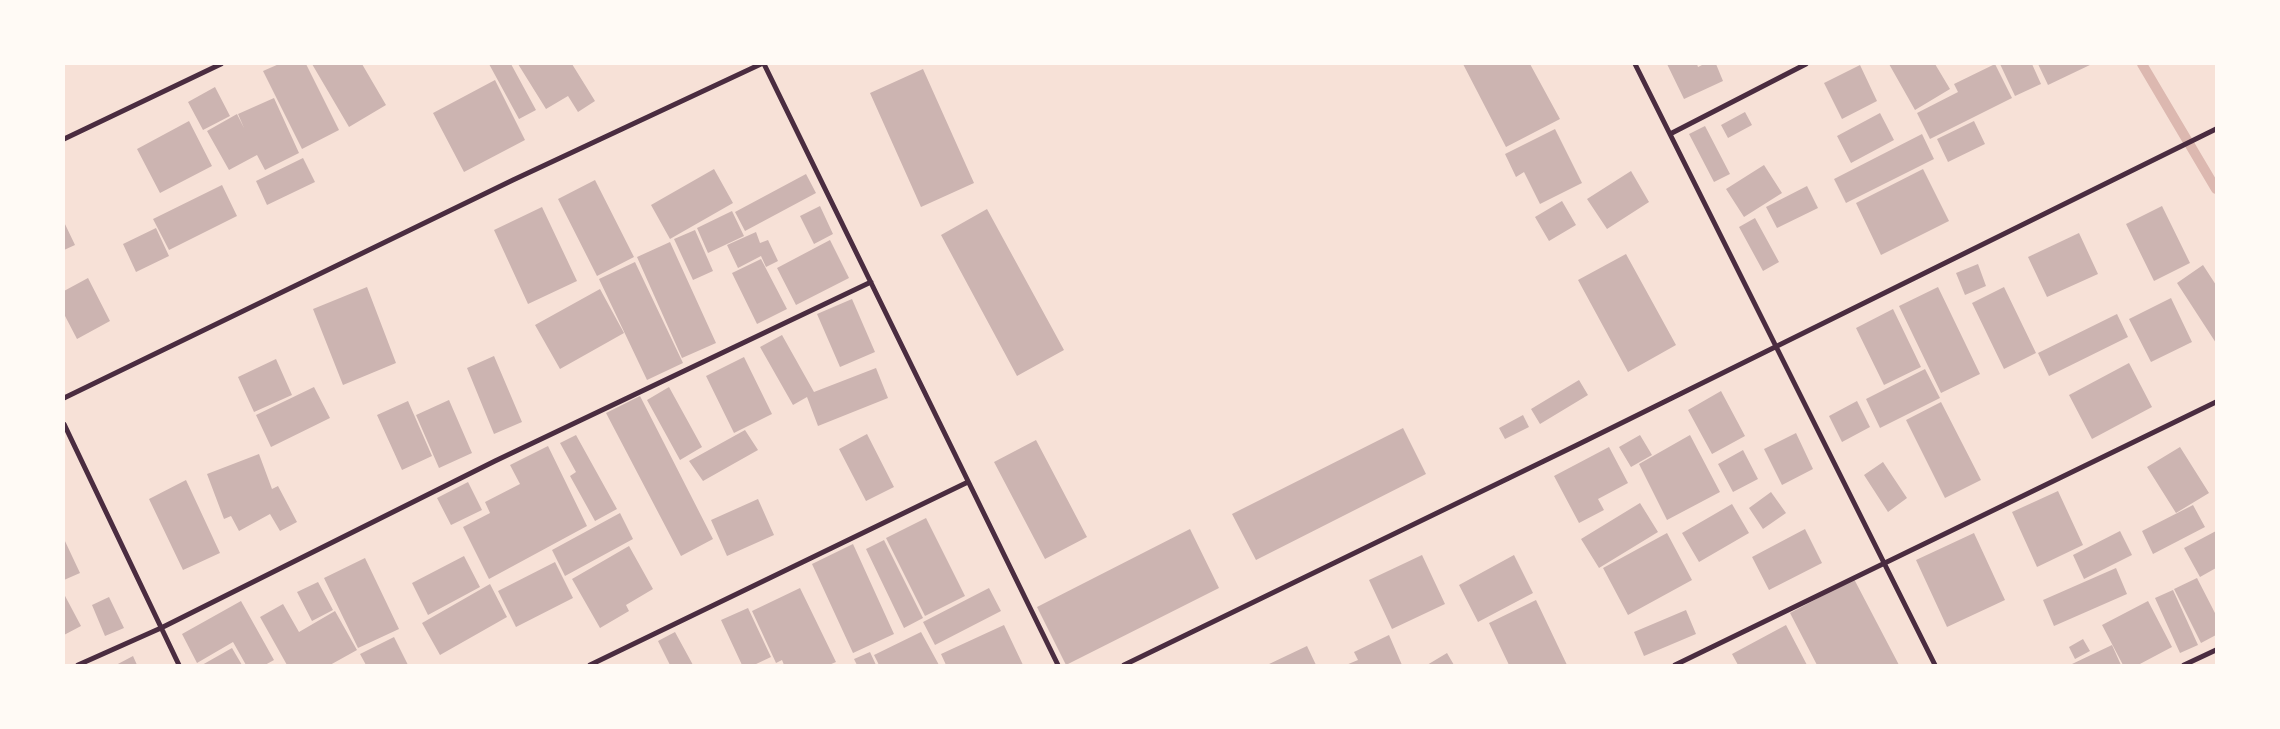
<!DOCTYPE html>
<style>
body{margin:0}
#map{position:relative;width:2280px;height:729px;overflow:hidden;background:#f7e1d7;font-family:Commissioner,sans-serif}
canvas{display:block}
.frame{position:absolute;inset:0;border:65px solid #fffaf5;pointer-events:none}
</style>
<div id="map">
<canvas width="2280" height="729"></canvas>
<div class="frame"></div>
</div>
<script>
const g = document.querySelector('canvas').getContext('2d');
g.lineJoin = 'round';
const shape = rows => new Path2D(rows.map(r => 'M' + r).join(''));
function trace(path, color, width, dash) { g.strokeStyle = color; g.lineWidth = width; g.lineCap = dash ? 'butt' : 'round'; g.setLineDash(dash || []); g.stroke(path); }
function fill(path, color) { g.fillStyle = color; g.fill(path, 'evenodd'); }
const stream = shape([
 [2142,64,2216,189]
]);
const building = shape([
 [279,64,306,64,339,130,302,149,263,71],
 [312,64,362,64,386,105,349,127],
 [489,64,511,64,536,110,519,119],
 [518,64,572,64,595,101,578,112,568,96,546,109],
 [1463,64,1530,64,1560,119,1506,147],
 [1667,64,1697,64,1698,67,1704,64,1716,64,1723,81,1684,99],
 [1889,64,1935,64,1950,89,1915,110],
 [1995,64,2012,98,1930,139,1917,113,1958,92,1954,84],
 [2000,64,2032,64,2041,84,2015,96],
 [2038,64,2092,64,2048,85],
 [1860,65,1877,101,1842,119,1824,83],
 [923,69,974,183,921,207,870,93],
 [495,80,525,140,464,172,433,113],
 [215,87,230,116,203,130,188,102],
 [274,98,299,153,265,170,257,155,229,170,207,131,237,114,244,128,238,114],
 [1745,112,1752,125,1728,138,1721,125],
 [1880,113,1894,140,1851,163,1837,136],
 [189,121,212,166,160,193,137,149],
 [1974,121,1985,144,1948,162,1937,139],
 [1705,126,1730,174,1714,182,1689,134],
 [1555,129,1582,183,1540,204,1524,172,1516,177,1505,154],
 [1922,134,1934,159,1846,203,1834,179],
 [303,158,315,182,267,205,256,181],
 [1764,165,1782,193,1744,217,1726,189],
 [714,169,733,203,670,239,651,205],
 [1923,169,1949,221,1881,255,1856,203],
 [1631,171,1649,202,1607,229,1587,199],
 [806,174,816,193,745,231,735,212],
 [595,180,634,257,597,276,558,199],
 [222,185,237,216,169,250,153,219],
 [1807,186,1818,208,1777,228,1766,207],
 [1562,201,1576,225,1549,241,1535,217],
 [820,206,833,234,814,244,800,216],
 [2162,206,2190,263,2154,281,2126,224],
 [542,207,577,281,528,304,494,230],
 [987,209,1064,350,1017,376,941,235],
 [732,211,744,236,708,253,697,228],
 [1755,218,1779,262,1763,271,1739,227],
 [64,222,75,245,64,250],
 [156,228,169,256,136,272,123,244],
 [695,230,713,271,693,280,674,239],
 [756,232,760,243,768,240,778,261,766,267,761,256,738,268,727,245],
 [2079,233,2098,274,2047,297,2028,257],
 [830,240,849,278,796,305,777,268],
 [670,242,716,343,682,358,637,257],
 [1626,254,1676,345,1628,372,1578,280],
 [761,259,787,309,757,324,732,273],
 [635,262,683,363,647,380,599,279],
 [1978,264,1986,286,1965,295,1956,273],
 [2203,265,2216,285,2216,343,2177,283],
 [88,278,110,321,77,339,64,314,64,291],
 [367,287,396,363,343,385,313,309],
 [1938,287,1980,374,1941,393,1899,306],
 [2004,287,2036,353,2004,369,1972,303],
 [600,289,624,333,560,369,535,325],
 [2171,298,2192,342,2151,362,2129,319],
 [852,299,875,352,840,367,817,314],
 [1893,309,1921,367,1884,385,1856,328],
 [2117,314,2128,337,2049,376,2038,353],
 [782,335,814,392,876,368,888,398,818,426,807,397,793,405,760,347],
 [494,356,522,422,494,434,467,368],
 [744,357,772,414,734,433,706,376],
 [276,359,292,395,254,412,238,377],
 [2129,363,2152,407,2092,439,2069,395],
 [1925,369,1940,398,1880,428,1866,399],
 [1579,380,1588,395,1540,424,1531,409],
 [314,387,330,418,271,447,256,415],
 [669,387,702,447,680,460,647,400],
 [1721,391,1745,436,1712,454,1688,410],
 [640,396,713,539,681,556,606,413],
 [449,400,472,453,439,468,416,415],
 [408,401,432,456,402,470,377,415],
 [1857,401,1870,427,1842,442,1829,416],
 [1941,402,1981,480,1945,498,1906,420],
 [1523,415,1529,427,1505,439,1499,428],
 [1403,428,1426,474,1256,560,1232,514],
 [745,430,758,450,703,481,689,461],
 [1796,433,1813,469,1782,485,1764,449],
 [867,434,894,487,866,501,839,449],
 [576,435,617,509,595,521,570,476,576,472,560,443],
 [1640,435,1652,455,1631,467,1619,447],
 [1690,435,1720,492,1667,520,1639,464],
 [1036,440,1087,537,1045,559,994,462],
 [548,446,587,526,489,579,463,527,490,513,485,502,520,484,510,465],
 [1609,447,1628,483,1598,499,1604,510,1579,523,1554,476],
 [2180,447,2209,493,2176,513,2147,467],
 [1743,450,1758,479,1733,492,1718,464],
 [259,454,272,489,278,486,297,522,280,531,270,514,239,531,231,516,224,519,207,474],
 [1883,462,1907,498,1888,512,1864,475],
 [186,480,220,553,183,570,149,499],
 [468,482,482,510,451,525,437,498],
 [2058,491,2083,545,2037,567,2012,512],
 [1771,492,1786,513,1763,529,1749,508],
 [758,499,774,535,727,556,711,520],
 [1640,503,1658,532,1599,568,1581,539],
 [1732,504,1749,533,1699,562,1682,533],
 [2193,505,2205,527,2153,554,2142,531],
 [620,513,633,539,565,576,552,550],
 [926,518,965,596,925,616,886,538],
 [1190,529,1219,588,1066,665,1037,607],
 [1805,529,1822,563,1769,590,1752,557],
 [2120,531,2132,555,2084,579,2073,555],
 [2216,531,2216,568,2200,577,2184,548],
 [1667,533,1692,580,1628,615,1603,568],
 [1974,533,2005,600,1947,627,1916,560],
 [64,539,80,573,64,580],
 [884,540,923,618,904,628,866,549],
 [853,544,894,634,853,653,812,564],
 [629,546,653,589,626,605,629,611,600,628,572,579],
 [1422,555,1445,604,1392,629,1369,580],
 [1514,555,1533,593,1478,622,1459,585],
 [464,556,480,587,428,615,412,583],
 [365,558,399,629,358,648,324,578],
 [555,562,573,598,516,627,498,591],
 [2116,568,2127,594,2054,626,2043,600],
 [2197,578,2216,615,2216,635,2201,643,2174,589],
 [1854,579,1899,665,1817,665,1790,613],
 [318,582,333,610,312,621,297,592],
 [490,584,507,617,440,655,422,623],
 [800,588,836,662,829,665,784,665,782,660,776,663,752,611],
 [989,588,1001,611,935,645,923,622],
 [2173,590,2198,645,2180,653,2155,598],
 [64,594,81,626,64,635],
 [109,597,124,628,105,636,92,605],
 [1536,600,1567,665,1509,665,1489,623],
 [241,601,274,660,265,665,246,665,233,642,197,663,182,634],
 [2148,601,2172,647,2138,665,2123,665,2102,625],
 [283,604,299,632,335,611,357,650,330,665,287,665,260,617],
 [748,608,771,657,754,665,742,665,721,620],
 [1686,610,1696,634,1644,656,1634,632],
 [1004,625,1023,665,946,665,941,654],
 [1786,625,1807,665,1738,665,1732,654],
 [675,632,693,665,670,665,658,641],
 [921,632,939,665,879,665,874,655],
 [1389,635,1402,665,1346,665,1358,660,1354,652],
 [394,637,408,665,366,665,360,654],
 [2083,639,2090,651,2075,659,2069,647],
 [2112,645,2121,665,2073,665,2072,664],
 [1307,646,1316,665,1267,665],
 [232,648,242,665,202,665],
 [870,652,876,665,857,665,854,659],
 [1447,653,1454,665,1427,665],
 [133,656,137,665,116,665]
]);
const minor = shape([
 [764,64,1058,665],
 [1635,64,1935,665],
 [1670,134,1806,64],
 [64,139,221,64],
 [64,398,513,180,761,64],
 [64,424,179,665],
 [78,665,161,628,495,461,871,282],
 [590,665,968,482],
 [1124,665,1577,445,2216,129],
 [1675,665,2216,402],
 [2184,665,2216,650]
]);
trace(stream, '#dcb8b0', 10);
fill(building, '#ccb4b1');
trace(minor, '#4a2c40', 5);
</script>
